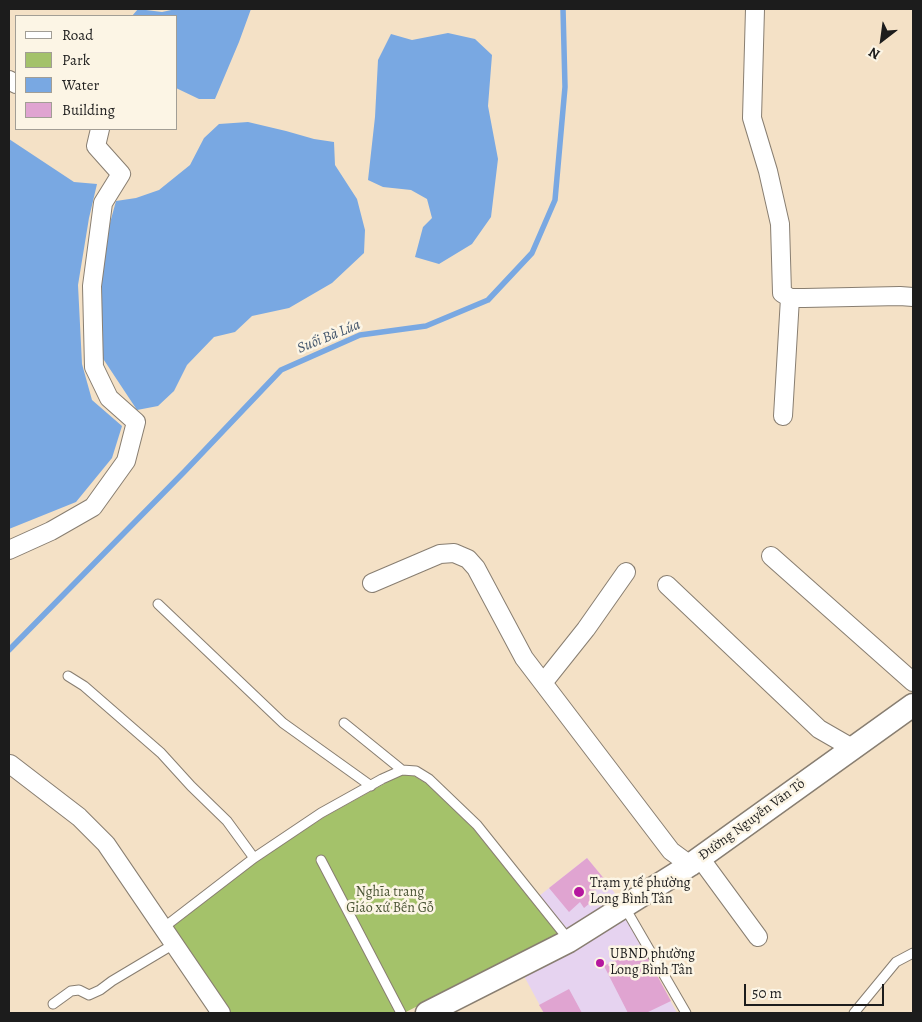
<!DOCTYPE html>
<meta charset="utf-8">
<style>
body{margin:0}
#map{position:relative;width:922px;height:1022px;overflow:hidden;background:#f4e1c6;font-family:Alegreya,serif}
canvas{display:block}
.frame{position:absolute;inset:0;border:10px solid #1c1c1c;pointer-events:none}
.legend{position:absolute;left:15px;top:15px;width:162px;height:115px;box-sizing:border-box;background:#fcf5e5;border:1px solid #a29e95;margin:0;padding:6px 9px;list-style:none;font-size:15px;color:#1c1c1c}
.legend li{display:flex;align-items:center;gap:10px;height:25px}
.legend b{width:25px;border:1px solid #a29e95}
.north{position:absolute;left:857px;top:15px;width:50px;height:50px;-webkit-text-stroke:4px #fcf5e5;paint-order:stroke;rotate:210deg;font-size:14px;font-weight:700;line-height:20px;text-align:center;color:#1c1c1c}
.north::after{content:'';display:block;margin:auto;width:18px;height:22px;background:#1c1c1c;clip-path:polygon(50% 0,100% 100%,50% 72%,0 100%)}
.scale{position:absolute;left:744px;top:984px;width:140px;height:22px;box-sizing:border-box;border:2px solid #1c1c1c;border-top:0;padding-left:6px;font-size:15px;line-height:18px;white-space:nowrap;color:#1c1c1c;-webkit-text-stroke:4px #fcf5e5;paint-order:stroke}
</style>
<div id="map">
<canvas width="922" height="1022"></canvas>
<div class="frame"></div>
<ul class="legend">
<li><b style="height:6px;background:#fff"></b>Road</li>
<li><b style="height:14px;background:#a4c26a"></b>Park</li>
<li><b style="height:14px;background:#79a8e2"></b>Water</li>
<li><b style="height:14px;background:#e0a4d1"></b>Building</li>
</ul>
<div class="north">N</div>
<div class="scale">50 m</div>
</div>
<script>
const g = document.querySelector('canvas').getContext('2d');
g.lineJoin = 'round';
function fill(path, color) { g.fillStyle = color; g.fill(path, 'evenodd'); }
const shape = rows => new Path2D(rows.map(r => 'M' + r).join(''));
function trace(path, color, width, dash) { g.strokeStyle = color; g.lineWidth = width; g.lineCap = dash ? 'butt' : 'round'; g.setLineDash(dash || []); g.stroke(path); }
function label(font, color, halo, rows, align = 'center') {
  g.font = font + ' Alegreya,serif'; g.lineWidth = 5; g.setLineDash([]); g.textBaseline = 'middle'; g.strokeStyle = halo; g.fillStyle = color; for (const [text, x, y, turn = 0] of rows) {
    g.save(); g.translate(x, y); g.rotate((+turn || 0) * Math.PI / 180); g.textAlign = isNaN(turn) ? turn : align; if (halo) g.strokeText(text, 0, 0); g.fillText(text, 0, 0); g.restore();
  }
}
const built = shape([
 [587,858,618,897,567,929,539,896],
 [625,917,677,1013,544,1013,524,976]
]);
const green = shape([
 [402,774,414,776,427,784,473,828,558,934,404,1013,229,1013,171,928,257,861,326,816]
]);
const water = shape([
 [138,9,162,12,176,9,251,9,239,42,215,99,199,99,176,88,176,16,132,16],
 [448,33,475,39,492,55,488,106,498,159,491,217,472,244,439,264,415,257,423,227,432,218,427,199,411,190,383,187,368,180,375,117,378,60,391,34,412,40],
 [248,122,286,131,314,139,334,142,335,165,357,199,365,230,364,253,332,283,289,308,252,316,235,332,214,337,187,365,174,391,158,406,137,410,96,348,104,245,116,201,136,198,159,190,190,165,204,138,219,124],
 [9,139,74,182,97,184,89,218,78,285,82,364,92,400,122,426,112,458,76,502,9,529]
]);
const stream = shape([
 [9,650,185,471,281,370,360,335,426,326,488,300,532,253,555,200,565,87,563,9]
]);
const building = shape([
 [587,858,606,881,592,893,596,898,584,908,580,902,569,912,549,888],
 [641,946,671,1001,646,1013,628,1013,604,966],
 [569,989,582,1013,544,1013,539,1005]
]);
const service = shape([
 [158,604,283,723,371,786],
 [68,676,84,686,161,753,191,786,227,821,254,858,321,813,382,779,402,770,416,771,429,779,477,825,569,940],
 [344,723,402,770],
 [321,860,401,1013],
 [624,906,686,1013],
 [163,928,254,858],
 [53,1004,71,991,79,990,89,995,100,990,112,981,174,944],
 [854,1013,896,962,913,953]
]);
const minor = shape([
 [755,9,752,118,768,171,780,224,782,293,790,298,804,298,900,296,913,297],
 [9,80,16,84],
 [783,416,790,298],
 [9,550,51,531,93,507,126,461,136,422,109,398,94,367,92,286,103,203,121,174,96,146,100,129],
 [771,556,913,682],
 [372,583,440,554,454,553,468,559,476,568,524,658,671,851,690,865],
 [667,585,819,729,852,748],
 [543,683,586,629,626,572],
 [10,764,79,817,106,844,221,1013],
 [700,858,758,937]
]);
const tertiary = shape([
 [427,1013,569,941,690,865,913,705]
]);
const markers = [
 [579,892,6,"#b5179e"],
 [600,963,5,"#b5179e"]
];
const streetNames = [
 ["Đường Nguyễn Văn Tỏ",752,820,-36]
];
const poiNames = [
 ["Trạm y tế phường",590,884],
 ["Long Bình Tân",590,900],
 ["UBND phường",610,955],
 ["Long Bình Tân",610,971]
];
const parkNames = [
 ["Nghĩa trang",390,893],
 ["Giáo xứ Bến Gỗ",390,909]
];
const waterNames = [
 ["Suối Bà Lúa",329,337,-22]
];
fill(built, '#e6d3f0');
fill(green, '#a4c26a');
fill(water, '#79a8e2');
trace(stream, '#79a8e2', 5.5);
fill(building, '#e0a4d1');
trace(service, '#887e71', 11);
trace(minor, '#887e71', 20);
trace(tertiary, '#887e71', 25);
trace(service, '#fff', 9);
trace(minor, '#fff', 18);
trace(tertiary, '#fff', 22);
for (const [x, y, r, color] of markers) { const dot = new Path2D(); dot.arc(x, y, r, 0, 2 * Math.PI); g.fillStyle = color; g.fill(dot); trace(dot, '#fcf5e5', 2); }
label('14px', '#1c1c1c', '#fcf5e5', streetNames);
label('14px', '#1c1c1c', '#fcf5e5', poiNames, 'left');
label('14px', '#4c5637', '#fcf5e5', parkNames);
label('italic 15px', '#41546b', '#fcf5e5', waterNames);
</script>
